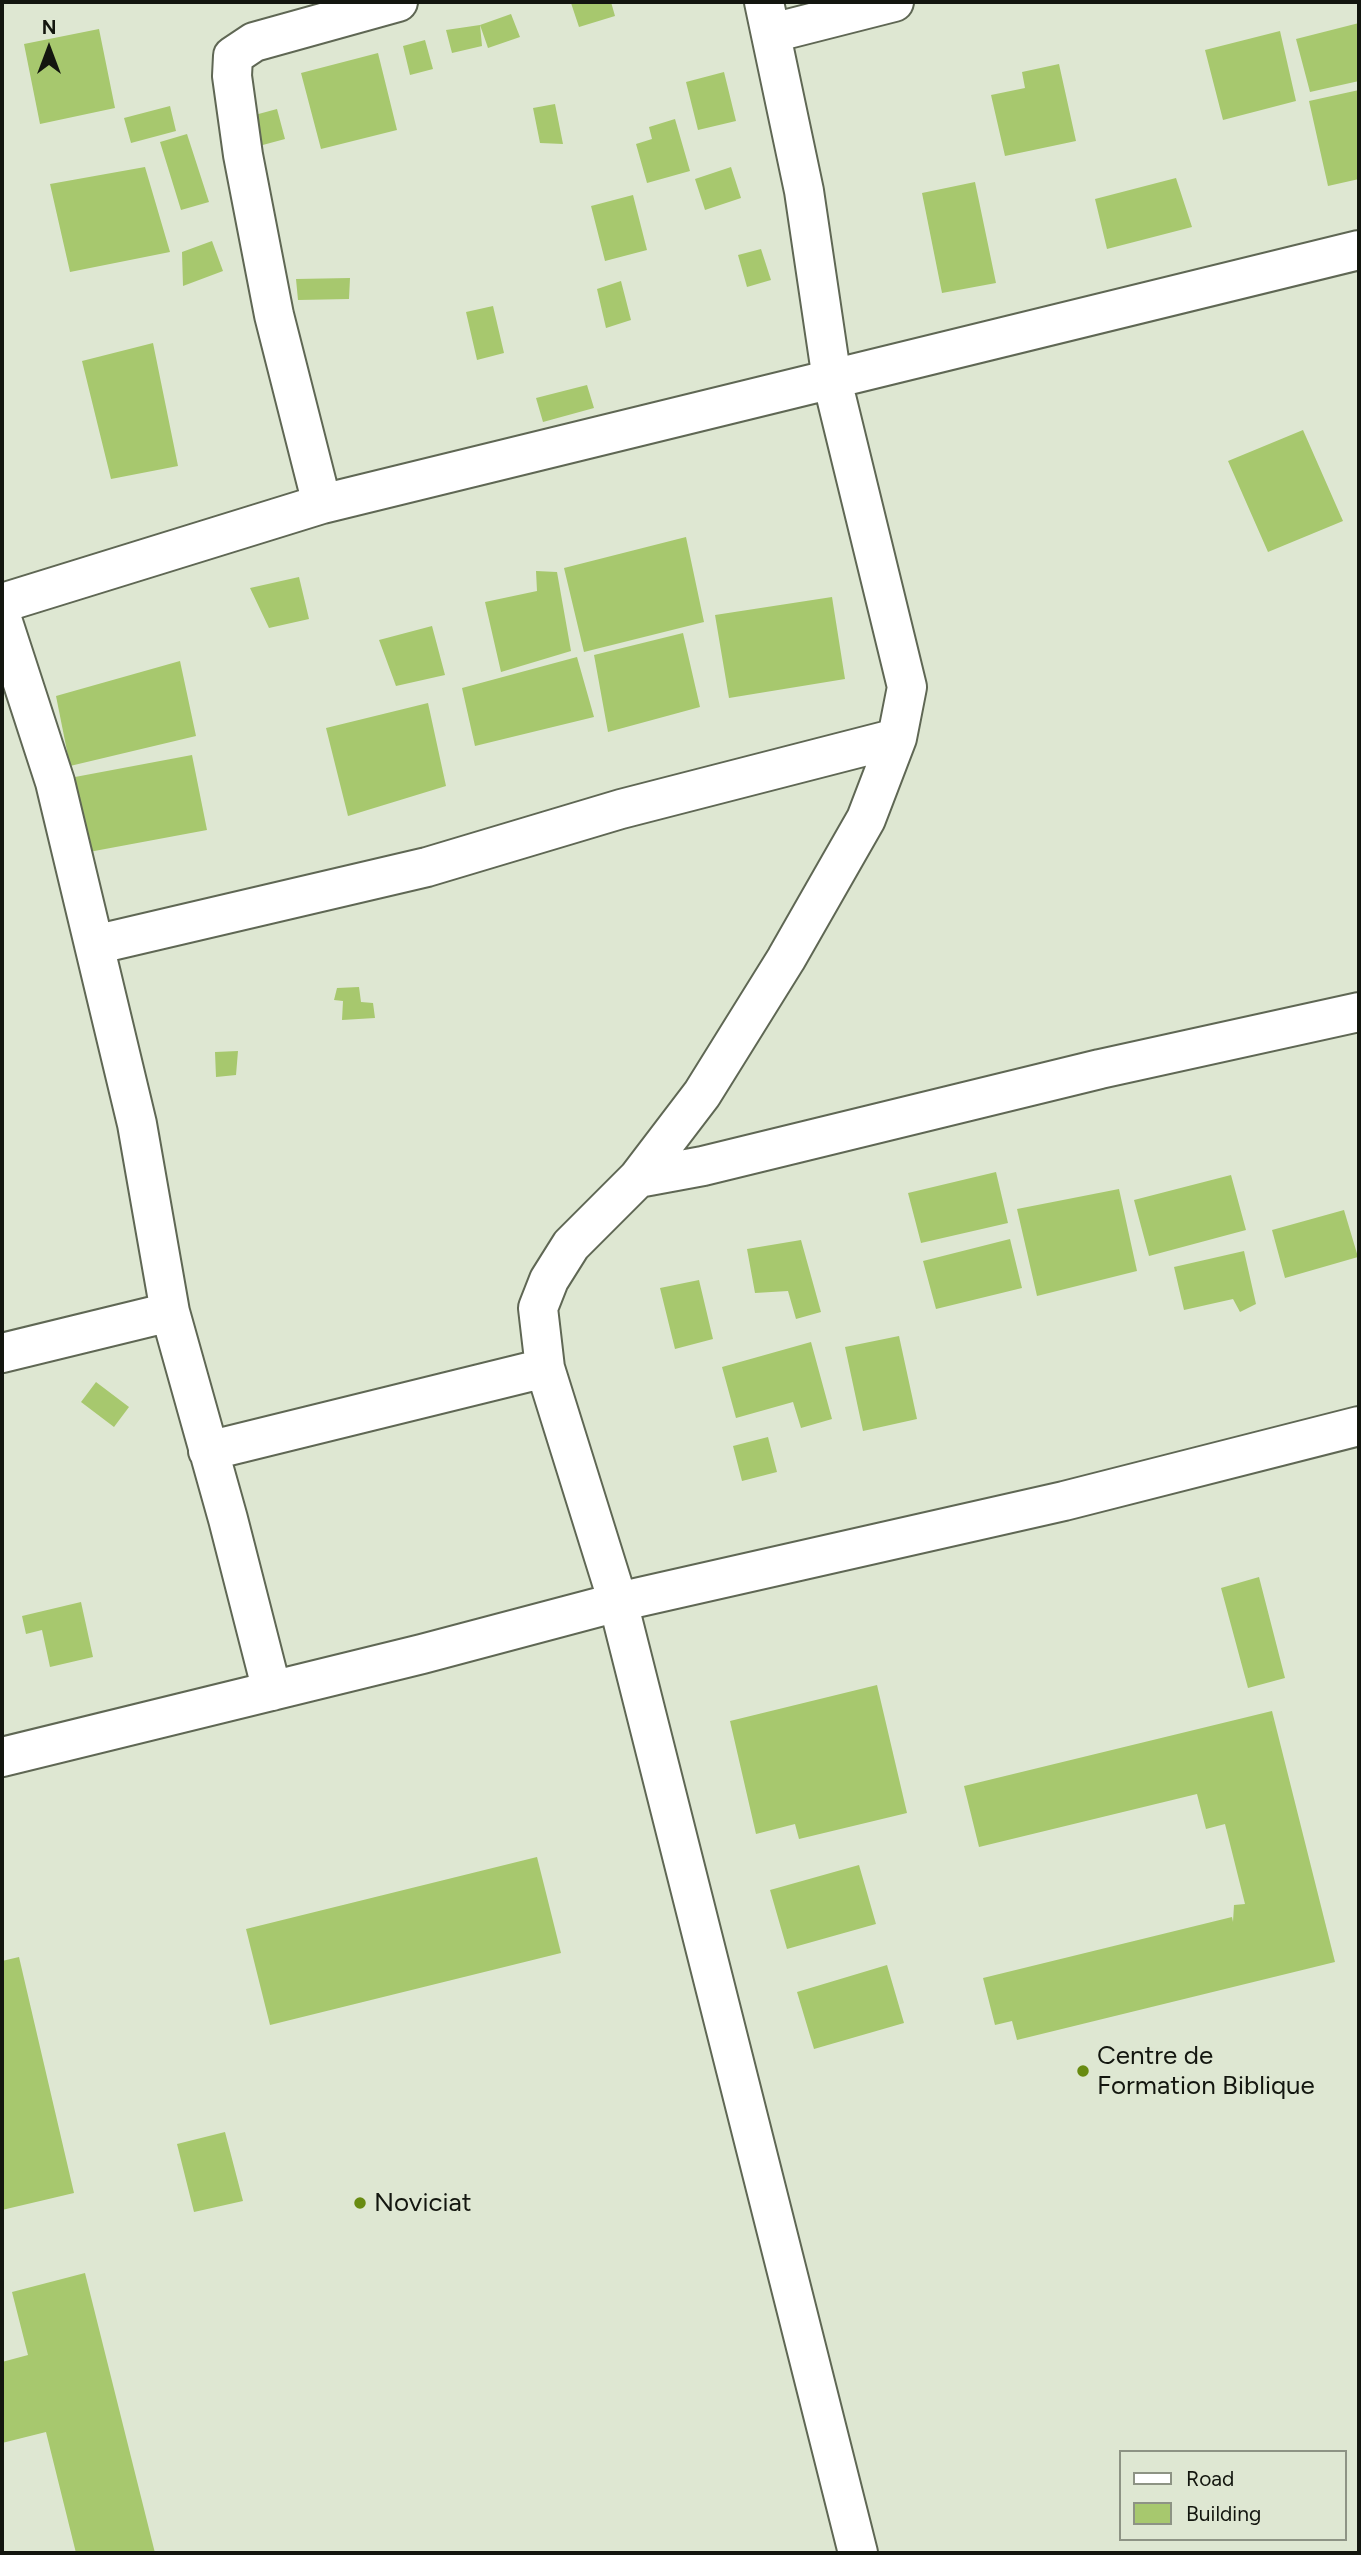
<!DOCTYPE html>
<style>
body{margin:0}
#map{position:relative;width:1361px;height:2555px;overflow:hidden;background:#dee7d2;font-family:Figtree,sans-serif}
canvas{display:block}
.frame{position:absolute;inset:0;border:4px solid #13160f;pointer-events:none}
.legend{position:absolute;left:1119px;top:2450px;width:228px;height:91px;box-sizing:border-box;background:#dee7d2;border:2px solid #8d9384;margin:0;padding:9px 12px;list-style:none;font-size:21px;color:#13160f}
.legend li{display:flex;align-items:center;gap:14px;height:35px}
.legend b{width:35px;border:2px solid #8d9384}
.north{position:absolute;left:14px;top:14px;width:70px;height:70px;-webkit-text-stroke:5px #dee7d2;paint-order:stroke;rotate:0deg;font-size:19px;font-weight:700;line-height:28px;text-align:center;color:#13160f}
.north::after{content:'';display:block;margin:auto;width:24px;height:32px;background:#13160f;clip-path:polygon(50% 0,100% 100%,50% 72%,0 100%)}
</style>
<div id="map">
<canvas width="1361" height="2555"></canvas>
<div class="frame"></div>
<ul class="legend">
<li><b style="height:9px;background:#fff"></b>Road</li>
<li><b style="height:19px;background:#a7c86e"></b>Building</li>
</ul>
<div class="north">N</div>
</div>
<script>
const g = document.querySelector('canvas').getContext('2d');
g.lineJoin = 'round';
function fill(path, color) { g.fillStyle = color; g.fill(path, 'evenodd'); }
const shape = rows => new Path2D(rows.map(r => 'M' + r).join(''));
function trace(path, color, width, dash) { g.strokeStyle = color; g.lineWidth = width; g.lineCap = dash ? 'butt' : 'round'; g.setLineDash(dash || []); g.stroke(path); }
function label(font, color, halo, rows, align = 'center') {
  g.font = font + ' Figtree,sans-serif'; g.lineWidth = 5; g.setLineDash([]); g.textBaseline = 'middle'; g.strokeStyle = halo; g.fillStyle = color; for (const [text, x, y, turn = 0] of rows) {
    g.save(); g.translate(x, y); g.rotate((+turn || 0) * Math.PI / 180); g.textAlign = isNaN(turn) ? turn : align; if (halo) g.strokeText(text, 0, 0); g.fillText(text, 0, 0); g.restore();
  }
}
const building = shape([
 [611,2,615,16,579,27,571,3],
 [511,14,520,37,488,48,480,25],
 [1359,23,1359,81,1310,92,1296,39],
 [480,25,482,46,452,53,446,30],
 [99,29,115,108,40,124,24,44],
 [1280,31,1296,101,1223,120,1205,50],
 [425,40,433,69,410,75,403,46],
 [378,53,397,130,321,149,301,73],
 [1059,64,1076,141,1005,156,991,95,1025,88,1022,72],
 [724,72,736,121,698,130,686,82],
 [1359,90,1359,179,1328,186,1309,101],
 [555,104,563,144,540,143,533,108],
 [170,106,176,131,131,143,124,118],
 [277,109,285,139,259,146,251,116],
 [675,119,690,171,647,183,636,144,652,139,649,127],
 [187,134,209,202,181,210,160,142],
 [145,167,170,252,70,272,50,184],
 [731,167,741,198,705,210,695,179],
 [1176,178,1192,227,1107,249,1095,199],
 [975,182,996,283,942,293,922,193],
 [633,195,647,250,605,261,591,206],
 [212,241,223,271,183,286,182,252],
 [761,249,771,280,747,287,738,255],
 [350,278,349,299,298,300,296,279],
 [621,281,631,320,606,328,597,289],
 [493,306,504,353,477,360,466,312],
 [153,343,178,466,111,479,82,361],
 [587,385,594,408,543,422,536,398],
 [1303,430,1343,521,1268,552,1228,461],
 [686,537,704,622,584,652,564,568],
 [536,571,557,572,571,651,501,672,485,602,537,591],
 [299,577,309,619,269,628,250,588],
 [832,597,845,679,729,698,715,615],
 [432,626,445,675,396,686,379,640],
 [683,633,700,707,608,732,594,655],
 [577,657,594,717,475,746,462,688],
 [180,661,196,736,70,766,56,696],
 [428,703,446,786,348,816,326,728],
 [192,755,207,830,89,852,75,777],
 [359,987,361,1002,373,1003,375,1018,342,1020,343,1001,334,1000,337,988],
 [238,1051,236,1075,216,1077,215,1052],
 [996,1172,1008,1223,921,1243,908,1193],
 [1231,1175,1246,1230,1149,1256,1134,1200],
 [1119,1189,1137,1271,1037,1296,1017,1209],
 [1344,1210,1358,1257,1285,1278,1272,1230],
 [1010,1239,1022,1288,936,1309,923,1261],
 [801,1240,821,1312,796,1319,788,1291,755,1293,747,1249],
 [1244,1251,1256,1304,1240,1312,1233,1299,1184,1310,1174,1267],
 [699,1280,713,1339,675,1349,660,1288],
 [899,1336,917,1419,863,1431,845,1347],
 [811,1342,832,1419,801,1428,793,1402,736,1418,722,1367],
 [96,1382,129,1407,114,1427,81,1402],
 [768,1437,777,1472,742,1481,733,1446],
 [1259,1577,1285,1678,1248,1688,1221,1588],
 [81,1602,93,1657,50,1667,42,1630,26,1634,22,1616],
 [877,1685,907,1813,799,1839,795,1824,756,1834,730,1721],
 [1272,1711,1335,1962,1017,2040,1012,2021,995,2025,983,1978,1232,1917,1233,1922,1234,1905,1245,1904,1225,1824,1206,1829,1197,1794,979,1847,964,1786],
 [537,1857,561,1953,270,2025,246,1929],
 [859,1865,876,1924,787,1949,770,1890],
 [19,1957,74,2193,2,2210,2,1961],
 [887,1965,904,2023,814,2049,797,1992],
 [225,2132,243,2201,194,2212,177,2144],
 [85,2273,155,2553,76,2553,46,2432,2,2443,2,2362,28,2355,12,2292]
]);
const minor = shape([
 [772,33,894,2],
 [322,504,274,315,243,155,232,76,233,56,254,42,398,2],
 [2,603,322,504,1359,250],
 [2,619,55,782,137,1124,170,1312,228,1519,272,1691],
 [94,945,427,867,621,809,897,738],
 [638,1178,702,1094,786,959,866,819,897,738,907,687,832,380,804,191,764,2],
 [2,1353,170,1312],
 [208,1451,545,1368],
 [2,1757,422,1654,618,1602,1064,1501,1359,1426],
 [858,2553,618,1602,545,1368,538,1308,549,1280,571,1245,638,1178,703,1166,1100,1069,1359,1012]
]);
const markers = [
 [1083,2071,7,"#688b11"],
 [360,2203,7,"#688b11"]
];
const poiNames = [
 ["Centre de",1097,2056],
 ["Formation Biblique",1097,2086],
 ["Noviciat",374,2203]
];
fill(building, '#a7c86e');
trace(minor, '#5f6754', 42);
trace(minor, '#fff', 38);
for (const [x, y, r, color] of markers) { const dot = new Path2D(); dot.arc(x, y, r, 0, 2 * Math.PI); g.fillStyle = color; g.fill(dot); trace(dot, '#dee7d2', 2.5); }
label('26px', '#13160f', '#dee7d2', poiNames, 'left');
</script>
